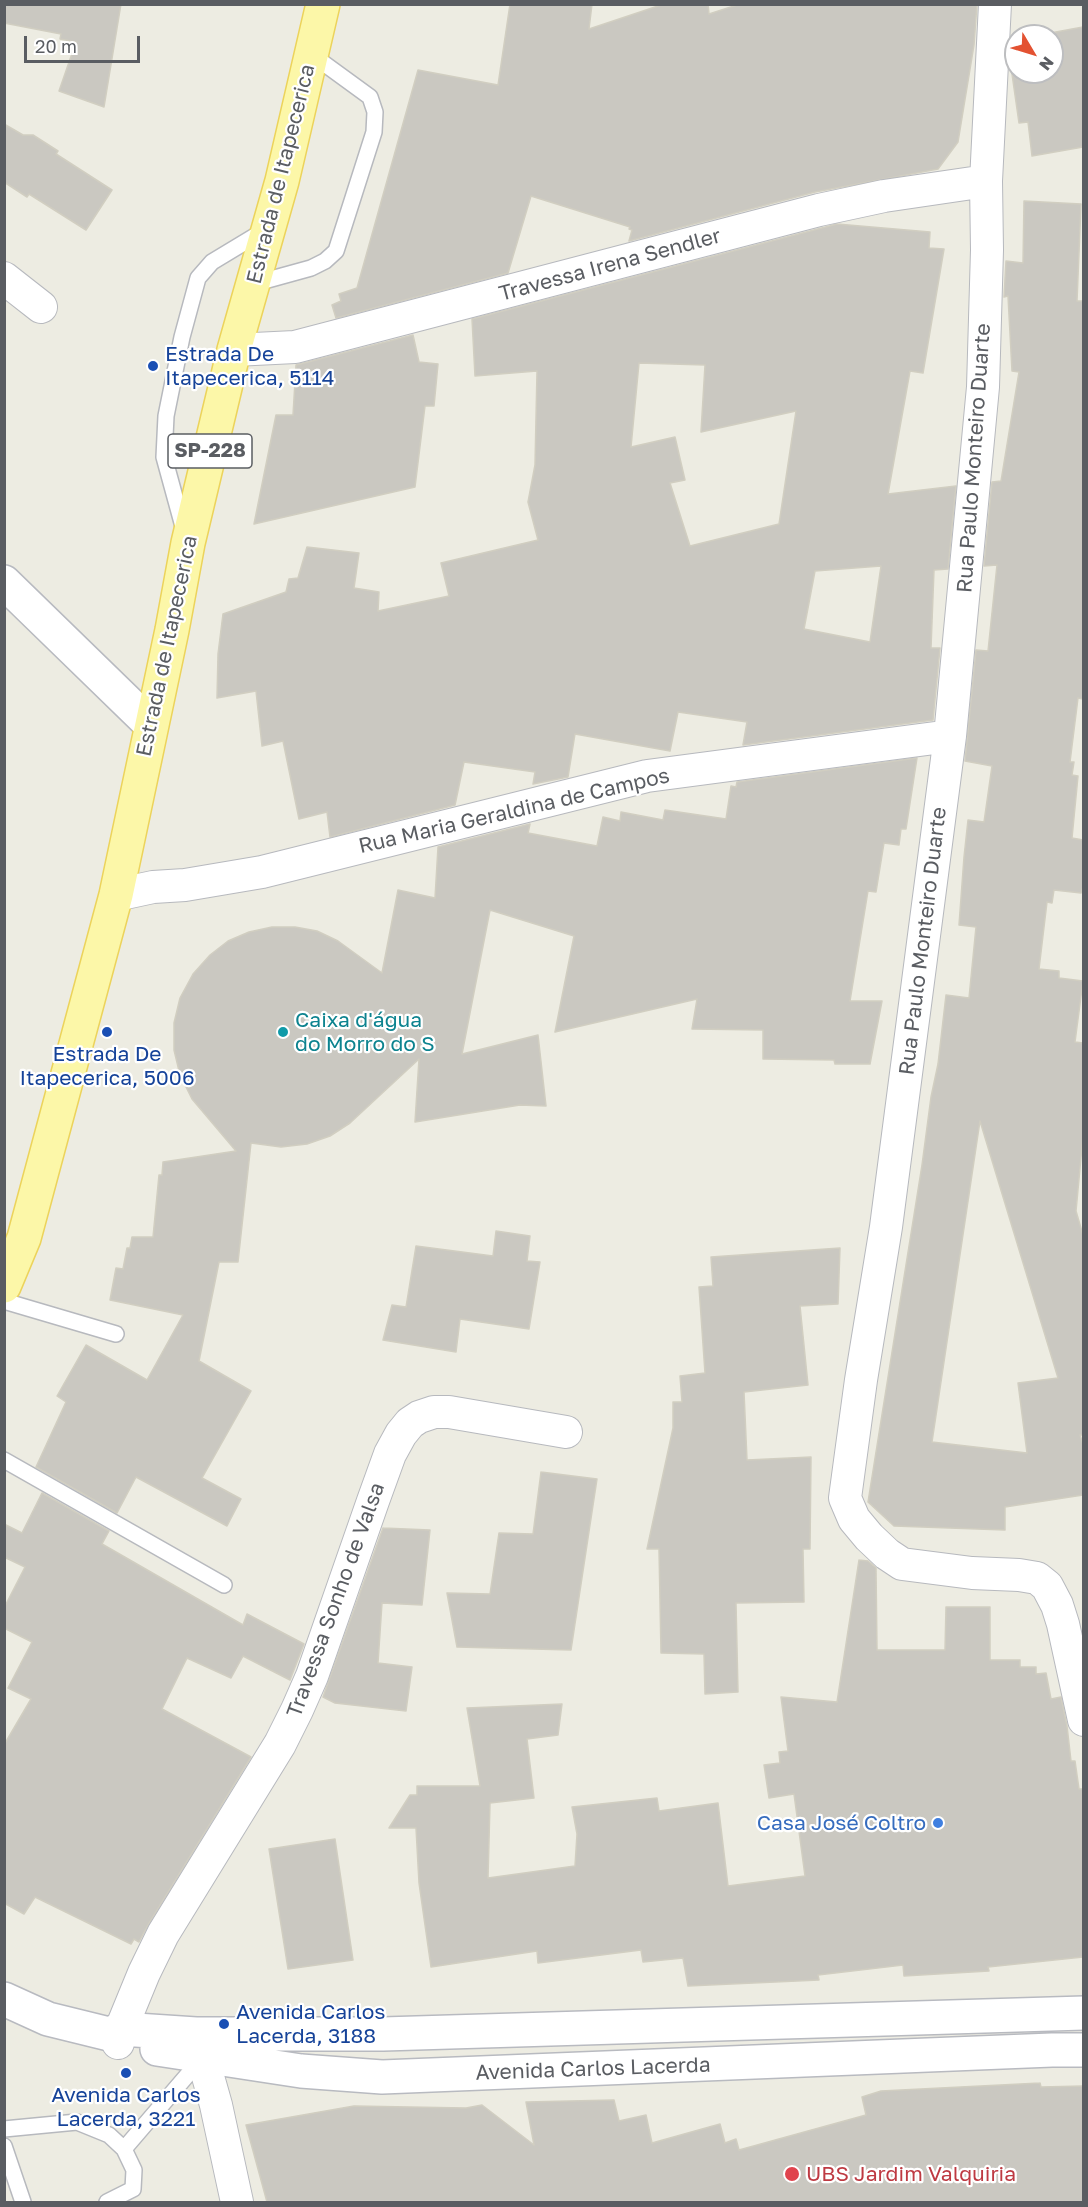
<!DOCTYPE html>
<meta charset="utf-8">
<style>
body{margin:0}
#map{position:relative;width:1088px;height:2207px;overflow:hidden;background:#edece2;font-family:"Golos Text",sans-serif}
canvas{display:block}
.frame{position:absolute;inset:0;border:6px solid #5a5d62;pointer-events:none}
.north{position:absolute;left:1004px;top:24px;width:60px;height:60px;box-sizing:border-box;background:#fff;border:2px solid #bdbec0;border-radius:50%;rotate:128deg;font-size:16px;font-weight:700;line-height:24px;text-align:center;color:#5a5d62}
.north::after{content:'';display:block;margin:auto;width:21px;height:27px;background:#e35232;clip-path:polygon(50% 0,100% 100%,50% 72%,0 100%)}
.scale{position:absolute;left:24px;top:36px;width:116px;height:27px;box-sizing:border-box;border:3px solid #5a5d62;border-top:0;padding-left:8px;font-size:18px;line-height:21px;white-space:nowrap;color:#5a5d62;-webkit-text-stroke:4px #fff;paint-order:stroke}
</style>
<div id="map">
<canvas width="1088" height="2207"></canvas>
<div class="frame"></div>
<div class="north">N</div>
<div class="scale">20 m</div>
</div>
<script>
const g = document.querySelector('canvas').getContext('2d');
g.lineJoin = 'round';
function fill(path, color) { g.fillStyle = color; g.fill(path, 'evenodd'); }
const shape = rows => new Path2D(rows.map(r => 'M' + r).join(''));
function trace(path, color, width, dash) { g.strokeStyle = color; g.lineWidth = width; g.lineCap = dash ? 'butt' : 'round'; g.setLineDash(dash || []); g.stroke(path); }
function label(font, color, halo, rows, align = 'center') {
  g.font = font + ' "Golos Text",sans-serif'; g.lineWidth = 4.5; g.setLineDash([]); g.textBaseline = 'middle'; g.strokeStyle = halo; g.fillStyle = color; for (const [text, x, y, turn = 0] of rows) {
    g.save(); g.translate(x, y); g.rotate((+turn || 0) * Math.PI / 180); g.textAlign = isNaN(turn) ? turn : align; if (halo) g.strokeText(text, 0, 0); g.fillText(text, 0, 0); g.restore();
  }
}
const building = shape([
 [4,4,121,4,104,107,59,91,76,42,60,39,61,34,4,23,4,4],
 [510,4,592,4,589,29,664,4,708,4,709,14,740,4,977,4,974,45,958,142,938,169,815,192,629,241,632,230,629,229,630,227,531,196,508,273,336,318,332,305,341,301,339,294,357,288,418,70,498,85,510,4],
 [1083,27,1083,147,1032,156,1028,122,1019,123,1010,60,1011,40,1016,39,1016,72,1052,72,1052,36,1034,36,1083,27],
 [4,124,23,135,33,135,58,151,56,154,112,190,86,230,29,194,27,197,4,182,4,124],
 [1024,201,1081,204,1077,301,1083,301,1083,699,1078,698,1070,762,1074,762,1072,775,1078,776,1072,838,1083,840,1083,889,1082,889,1081,893,1054,890,1052,903,1047,902,1039,969,1059,971,1059,978,1083,981,1075,1042,1083,1043,1083,1136,1076,1211,1083,1235,1083,1435,1080,1435,1083,1444,1083,1495,1005,1507,1005,1530,894,1526,868,1502,922,1165,931,1097,938,1064,946,995,969,998,976,927,959,925,964,857,968,820,984,822,992,766,965,761,976,650,988,651,997,565,984,566,992,482,1001,481,1019,372,1012,371,1008,296,1004,297,1006,261,1023,263,1024,201],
 [980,1121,1058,1378,1018,1383,1027,1453,932,1442,980,1121],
 [837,224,930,232,929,248,944,249,923,373,910,371,888,494,956,486,948,569,934,570,931,648,940,648,933,720,743,745,747,722,678,712,670,751,575,734,568,777,533,784,535,772,464,762,455,805,330,837,327,812,299,819,283,741,262,746,256,691,217,698,218,654,223,614,286,592,289,579,298,578,307,547,359,553,354,588,379,592,378,611,449,596,441,563,538,540,528,502,535,465,537,371,475,376,472,319,837,224],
 [639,363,705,365,701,432,796,411,779,524,690,546,670,483,685,480,675,437,631,447,639,363],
 [881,566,870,642,804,629,815,571,881,566],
 [413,335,419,362,438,364,434,406,425,406,415,487,254,524,276,415,293,415,296,365,413,335],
 [917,758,906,829,901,829,899,845,884,843,876,892,868,891,850,1001,882,1001,870,1064,835,1064,834,1060,763,1059,763,1030,692,1029,697,999,555,1032,574,936,490,910,462,1054,538,1035,546,1106,520,1105,415,1122,419,1059,350,1123,330,1136,307,1144,281,1147,251,1143,238,1262,219,1262,199,1361,251,1391,202,1478,241,1499,227,1526,136,1477,117,1513,36,1467,66,1402,57,1396,86,1345,147,1380,183,1315,110,1300,116,1268,123,1269,127,1248,130,1248,132,1237,153,1237,159,1175,162,1175,163,1162,236,1151,192,1099,180,1075,174,1050,174,1023,180,998,193,974,210,955,228,941,249,932,272,927,295,927,317,931,338,941,382,973,398,890,435,898,438,847,530,824,528,833,597,846,603,817,620,821,621,812,663,820,665,810,726,819,731,786,736,787,737,782,917,758],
 [496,1231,530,1236,527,1261,540,1262,529,1329,460,1319,456,1352,383,1340,392,1305,406,1307,416,1246,493,1256,496,1231],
 [840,1248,838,1304,800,1306,808,1385,744,1392,747,1460,811,1457,810,1549,803,1549,804,1602,736,1603,738,1692,705,1694,704,1654,661,1653,659,1549,647,1549,673,1428,673,1402,682,1402,680,1376,705,1373,699,1287,713,1286,711,1257,840,1248],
 [541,1472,597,1479,571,1650,457,1647,447,1593,490,1594,499,1533,533,1534,541,1472],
 [42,1493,109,1531,102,1544,243,1625,247,1614,304,1644,290,1680,243,1656,231,1678,187,1658,162,1709,251,1757,148,1925,139,1942,134,1939,131,1944,35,1897,24,1914,4,1903,4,1745,31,1699,8,1688,32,1642,4,1628,4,1608,25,1567,4,1557,4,1524,22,1533,42,1493],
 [383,1528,430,1530,422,1605,382,1603,378,1663,412,1667,406,1711,335,1703,323,1697,383,1528],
 [859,1560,868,1561,876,1568,877,1650,945,1650,946,1607,990,1607,990,1660,1020,1660,1020,1667,1036,1667,1036,1674,1046,1673,1051,1699,1061,1697,1067,1726,1071,1761,1075,1761,1079,1789,1083,1789,1083,1957,988,1967,989,1971,904,1976,903,1965,818,1975,819,1980,688,1986,683,1958,643,1962,641,1950,538,1963,537,1951,431,1967,419,1883,416,1828,389,1828,410,1795,417,1795,417,1786,480,1786,467,1708,562,1704,558,1735,527,1739,534,1798,490,1803,488,1878,575,1866,577,1834,572,1807,657,1798,659,1811,718,1803,728,1886,805,1876,794,1794,769,1798,764,1765,780,1763,779,1752,788,1751,781,1697,837,1702,859,1560],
 [335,1839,353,1960,288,1969,269,1849,335,1839],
 [1040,2083,1041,2087,1083,2086,1083,2202,267,2202,246,2125,354,2106,466,2108,482,2105,534,2145,526,2102,614,2100,619,2121,646,2115,652,2143,720,2124,725,2143,736,2139,739,2150,866,2115,862,2097,881,2091,1040,2083]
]);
const service = shape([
 [253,284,311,268,325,261,336,251,374,132,375,112,370,97,311,54],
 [184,530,164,457,166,416,182,337,198,278,212,262,265,230],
 [4,1301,116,1334],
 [4,1460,224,1585],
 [4,2129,77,2122,109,2135,124,2149,134,2170,133,2189,107,2202],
 [4,2146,23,2202],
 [124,2149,202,2058]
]);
const minor = shape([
 [995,4,986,181,987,250,983,387,950,736,886,1227,861,1380,845,1498,854,1519,869,1537,887,1554,902,1564,972,1573,1019,1575,1037,1578,1047,1586,1057,1605,1063,1624,1084,1720],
 [4,278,41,307],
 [234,350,295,347,819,210,884,196,986,181],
 [116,895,153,887,185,885,262,872,647,776,950,736],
 [196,2034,216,2105,237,2202],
 [118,2043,121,2029,144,1973,163,1934,280,1744,297,1710,312,1676,373,1501,390,1454,401,1434,410,1423,419,1417,434,1412,449,1412,566,1432]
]);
const secondary = shape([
 [4,582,151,725],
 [4,1999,48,2019,109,2034,121,2029,196,2034,383,2034,1084,2013],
 [157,2049,301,2071,382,2077,1052,2050,1084,2050]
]);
const primary = shape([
 [4,1286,24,1238,116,895,172,630,188,543,234,350,282,181,323,4]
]);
const markers = [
 [153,366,6,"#1a4fb4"],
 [107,1032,6,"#1a4fb4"],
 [283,1032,6,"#0f9aa8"],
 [938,1823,6,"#3f7fe0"],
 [224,2024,6,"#1a4fb4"],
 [126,2073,6,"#1a4fb4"],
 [792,2174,8,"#e0444e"]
];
const shields = [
 [210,451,84]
];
const shieldNames = [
 ["SP-228",210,451]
];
const streetNames = [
 ["Estrada de Itapecerica",281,174,-76],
 ["Travessa Irena Sendler",610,265,-15],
 ["Rua Paulo Monteiro Duarte",974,458,-86],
 ["Estrada de Itapecerica",167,646,-78],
 ["Rua Maria Geraldina de Campos",514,811,-13],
 ["Rua Paulo Monteiro Duarte",923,941,-83],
 ["Travessa Sonho de Valsa",336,1600,-70],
 ["Avenida Carlos Lacerda",593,2069,-2]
];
const transitNames = [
 ["Estrada De",165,354],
 ["Itapecerica, 5114",165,378],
 ["Estrada De",107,1054,"center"],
 ["Itapecerica, 5006",107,1078,"center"],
 ["Avenida Carlos",236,2012],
 ["Lacerda, 3188",236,2036],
 ["Avenida Carlos",126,2095,"center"],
 ["Lacerda, 3221",126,2119,"center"]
];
const cultureNames = [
 ["Caixa d'água",295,1020],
 ["do Morro do S",295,1044]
];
const shopNames = [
 ["Casa José Coltro",926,1823]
];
const healthNames = [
 ["UBS Jardim Valquiria",806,2174]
];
fill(building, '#cac8c1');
trace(building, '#d1cec1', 1.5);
trace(service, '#b7b9be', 18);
trace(minor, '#b7b9be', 34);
trace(secondary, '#b8bac0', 36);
trace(primary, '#ecd35b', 36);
trace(service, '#fff', 15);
trace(minor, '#fff', 32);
trace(secondary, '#fff', 33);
trace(primary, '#fcf7a8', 33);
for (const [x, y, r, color] of markers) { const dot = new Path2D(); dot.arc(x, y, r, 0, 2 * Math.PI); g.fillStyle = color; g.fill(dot); trace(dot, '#fff', 2); }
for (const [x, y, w] of shields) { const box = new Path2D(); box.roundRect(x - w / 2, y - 17, w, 34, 4.5); g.fillStyle = '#fff'; g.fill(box); trace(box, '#5a5d62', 1.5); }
label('bold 20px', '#5a5d62', null, shieldNames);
label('21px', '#5a5d62', '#fff', streetNames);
label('21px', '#164399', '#fff', transitNames, 'left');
label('21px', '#0d838f', '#fff', cultureNames, 'left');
label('21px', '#366cbe', '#fff', shopNames, 'right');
label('21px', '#be3a42', '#fff', healthNames, 'left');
</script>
